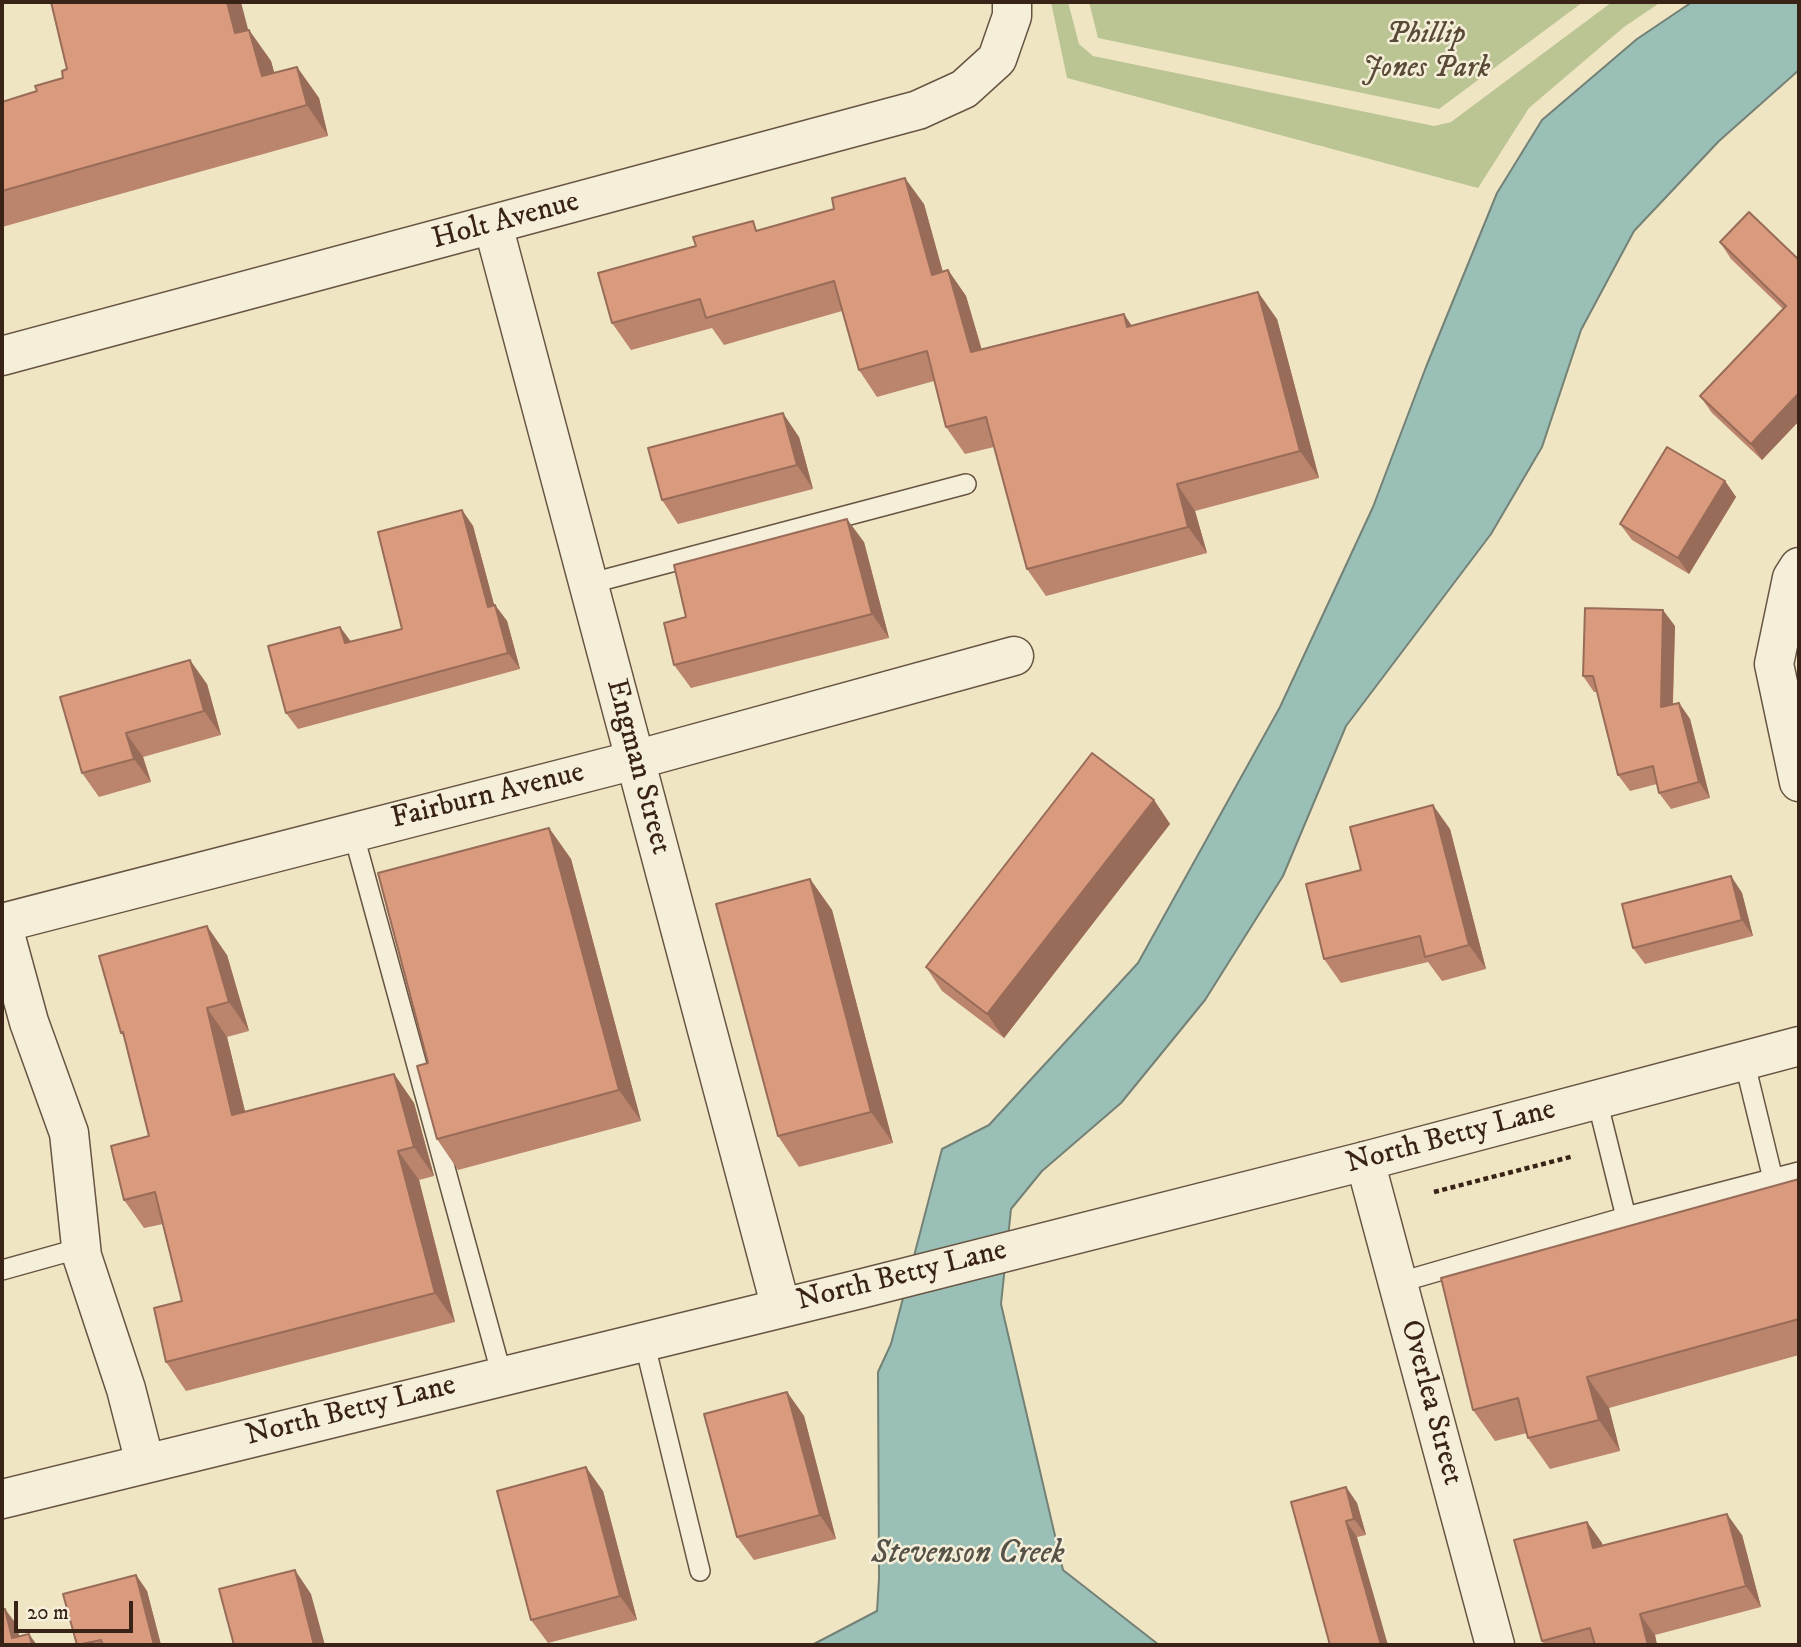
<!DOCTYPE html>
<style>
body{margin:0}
#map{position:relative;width:1801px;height:1647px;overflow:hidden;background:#f0e5c3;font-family:"IM FELL DW Pica",serif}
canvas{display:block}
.frame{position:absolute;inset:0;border:4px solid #392317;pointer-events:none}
.scale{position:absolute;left:14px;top:1601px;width:119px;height:32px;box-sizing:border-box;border:4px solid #392317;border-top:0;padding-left:9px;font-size:21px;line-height:24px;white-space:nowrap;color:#392317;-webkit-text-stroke:5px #f5eed8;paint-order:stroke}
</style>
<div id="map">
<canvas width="1801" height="1647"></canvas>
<div class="frame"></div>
<div class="scale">20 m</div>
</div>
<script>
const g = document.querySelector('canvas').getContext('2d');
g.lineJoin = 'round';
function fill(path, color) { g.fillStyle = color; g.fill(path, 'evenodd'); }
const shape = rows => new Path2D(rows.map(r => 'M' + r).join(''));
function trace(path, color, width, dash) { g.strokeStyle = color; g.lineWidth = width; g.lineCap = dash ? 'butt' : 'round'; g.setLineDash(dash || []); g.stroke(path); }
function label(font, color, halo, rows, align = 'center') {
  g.font = font + ' "IM FELL DW Pica",serif'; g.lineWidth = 5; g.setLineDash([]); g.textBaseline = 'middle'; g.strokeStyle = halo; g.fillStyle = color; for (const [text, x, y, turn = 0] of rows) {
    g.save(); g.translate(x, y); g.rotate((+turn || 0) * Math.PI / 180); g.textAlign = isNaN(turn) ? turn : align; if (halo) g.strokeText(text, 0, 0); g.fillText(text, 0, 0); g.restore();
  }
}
const green = shape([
 [1051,2,1068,2,1079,44,1093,56,1434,126,1451,122,1612,2,1661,2,1624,27,1529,108,1478,188,1067,78],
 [1089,2,1583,2,1439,109,1098,38]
]);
const water = shape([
 [1692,2,1799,2,1799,70,1719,141,1634,231,1581,330,1542,447,1491,534,1346,726,1283,876,1205,1000,1121,1103,1042,1171,1011,1209,1001,1304,1063,1570,1159,1645,812,1645,877,1611,879,1579,878,1372,891,1344,942,1149,989,1125,1138,963,1280,707,1373,507,1426,367,1497,193,1542,120,1637,39,1692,2]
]);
const path = shape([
 [1434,1192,1574,1156]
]);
const service = shape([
 [588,584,966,484],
 [353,832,502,1376],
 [1744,1060,1773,1179],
 [1626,1217,1799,1172],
 [2,1270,81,1248],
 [1397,1283,1626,1217,1597,1100],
 [644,1341,700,1571]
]);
const minor = shape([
 [493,225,781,1308],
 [2,356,918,110,964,89,997,59,1012,16,1012,2],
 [1799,567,1792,578,1774,664,1799,782],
 [2,923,635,760,1014,656],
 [2,923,29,1022,69,1133,82,1256,126,1389,145,1463],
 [1365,1161,1495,1645]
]);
const tertiary = shape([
 [2,1499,860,1289,1365,1161,1799,1046]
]);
const wall = shape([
 [249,30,271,61,274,73,297,67,319,98,328,136,2,227,2,102],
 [924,204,942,271,948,270,966,296,982,350,1132,326,1277,319,1319,478,1195,511,1207,553,1046,596,1027,569,994,447,965,454,946,427,934,381,877,397,859,370,842,311,724,345,712,328,631,350,612,323,759,230],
 [1720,242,1798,259,1799,258,1799,421,1762,460,1712,413,1700,396,1783,309,1731,259],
 [799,437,813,489,678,524,662,500],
 [1725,481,1736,497,1689,574,1632,540,1620,524],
 [462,510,473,526,494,605,495,605,507,621,520,669,298,729,286,713,340,627,351,642,402,629],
 [864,542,889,638,691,688,674,665,686,617],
 [1675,626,1673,704,1679,703,1690,719,1710,798,1671,809,1659,793,1657,784,1630,791,1618,775,1597,692,1594,692,1583,676],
 [207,684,221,735,143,757,151,782,99,797,82,773,60,697],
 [1154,800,1170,824,1004,1038,942,991,926,967],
 [549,828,571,859,641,1121,458,1170,437,1139,428,1063],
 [1450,829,1486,969,1442,981,1428,962,1341,983,1324,959,1361,870],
 [1731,876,1742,893,1753,936,1645,964,1633,948],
 [810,879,832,910,893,1143,799,1167,778,1136],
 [227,955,249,1031,227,1037,245,1112,394,1074,414,1103,434,1176,419,1180,455,1322,186,1391,166,1362,182,1301,163,1224,144,1228,124,1200,149,1136,125,1038,121,1033],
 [1799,1179,1799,1355,1609,1408,1620,1451,1550,1469,1528,1438,1527,1433,1495,1441,1473,1410],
 [787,1392,804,1416,836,1539,754,1560,737,1537],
 [1346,1487,1357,1503,1366,1535,1357,1537,1330,1645],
 [603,1491,637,1620,548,1643,531,1620],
 [1587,1522,1602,1543,1602,1546,1742,1535,1761,1607,1655,1635,1657,1645,1545,1645,1542,1641],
 [136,1575,147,1591,161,1645,77,1645]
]);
const shadedWall = shape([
 [227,2,241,2,257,64,235,33],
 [249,30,271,61,284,107,262,76],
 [297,67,319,98,328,136,307,105],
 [905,178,924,204,951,301,932,275],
 [948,270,966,296,990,379,971,352],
 [1258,292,1277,319,1319,478,1300,451],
 [1124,314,1142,341,1127,327],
 [1799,393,1799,421,1762,460,1751,444],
 [783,413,799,437,813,489,797,465],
 [1725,481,1736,497,1689,574,1678,558],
 [1177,484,1195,511,1207,553,1188,527],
 [462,510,473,526,499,623,488,607],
 [847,519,864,542,889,638,872,614],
 [495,605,507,621,520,669,508,653],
 [1663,610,1675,626,1672,724,1661,707],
 [340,627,352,643,345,643],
 [190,660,207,684,221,735,204,711],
 [1679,703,1690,719,1710,798,1699,782],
 [126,733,143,757,151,782,134,759],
 [1154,800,1170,824,1004,1038,987,1014],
 [1433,805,1450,829,1486,969,1469,945],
 [549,828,571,859,641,1121,619,1090],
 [1731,876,1742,893,1753,936,1742,920],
 [810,879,832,910,893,1143,871,1112],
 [207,926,227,955,249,1031,229,1002],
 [207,1008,227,1037,253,1144,232,1115],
 [394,1074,414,1103,434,1176,414,1147],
 [398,1151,419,1180,455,1322,435,1293],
 [1587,1377,1609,1408,1620,1451,1599,1420],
 [787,1392,804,1416,836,1539,820,1515],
 [586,1467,603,1491,637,1620,620,1596],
 [1346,1487,1357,1503,1366,1535,1354,1519],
 [1727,1514,1742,1535,1761,1607,1746,1586],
 [1346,1521,1357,1537,1388,1645,1381,1645],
 [1587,1522,1602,1543,1608,1569,1593,1548],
 [295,1570,311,1594,325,1645,314,1645],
 [136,1575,147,1591,161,1645,154,1645],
 [5,1609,17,1625,21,1645,12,1638],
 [1640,1614,1655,1635,1657,1645,1648,1645],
 [29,1634,37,1645,32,1645]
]);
const building = shape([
 [51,2,227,2,235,33,249,30,262,76,297,67,307,105,2,191,2,102,37,91,35,86,63,78,62,71,67,69,51,2],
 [905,178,932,275,948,270,971,352,1124,314,1127,327,1258,292,1300,451,1177,484,1188,527,1027,569,986,417,946,427,927,351,859,370,834,281,706,318,700,299,612,323,598,273,696,246,693,237,753,221,756,231,834,209,832,198,905,178],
 [1749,212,1798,259,1799,258,1799,393,1751,444,1700,396,1786,306,1720,242,1749,212],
 [783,413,797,465,662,500,648,448,783,413],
 [1667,447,1725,481,1678,558,1620,524,1667,447],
 [462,510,488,607,495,605,508,653,286,713,268,646,340,627,345,643,402,629,378,532,462,510],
 [847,519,872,614,674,665,664,623,686,617,674,565,847,519],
 [1585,608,1663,610,1661,707,1679,703,1699,782,1659,793,1653,766,1618,775,1593,676,1583,676,1585,608],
 [190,660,204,711,126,733,134,759,82,773,60,697,190,660],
 [1092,753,1154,800,987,1014,926,967,1092,753],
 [1433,805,1469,945,1425,957,1420,936,1324,959,1306,884,1361,870,1350,827,1433,805],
 [549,828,619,1090,437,1139,417,1066,428,1063,378,873,549,828],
 [1731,876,1742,920,1633,948,1622,904,1731,876],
 [810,879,871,1112,778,1136,716,904,810,879],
 [207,926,229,1002,207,1008,232,1115,394,1074,414,1147,398,1151,435,1293,166,1362,154,1308,182,1301,155,1192,124,1200,111,1146,149,1136,123,1032,121,1033,99,956,207,926],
 [1799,1179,1799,1319,1587,1377,1599,1420,1528,1438,1518,1398,1473,1410,1441,1278,1799,1179],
 [787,1392,820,1515,737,1537,704,1414,787,1392],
 [586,1467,620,1596,531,1620,497,1491,586,1467],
 [1346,1487,1354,1519,1346,1521,1381,1645,1330,1645,1291,1502,1346,1487],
 [1727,1514,1746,1586,1640,1614,1648,1645,1595,1645,1590,1628,1542,1641,1514,1540,1587,1522,1593,1548,1727,1514],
 [295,1570,314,1645,234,1645,219,1589,295,1570],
 [136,1575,154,1645,103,1645,101,1640,77,1645,63,1594,136,1575],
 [5,1609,12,1638,29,1634,32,1645,2,1645,2,1610,5,1609]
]);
const parkNames = [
 ["Phillip",1426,36],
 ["Jones Park",1426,70]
];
const streetNames = [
 ["Holt Avenue",506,222,-15],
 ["Engman Street",637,767,75],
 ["Fairburn Avenue",488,797,-14],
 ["North Betty Lane",1451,1138,-15],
 ["North Betty Lane",902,1277,-14],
 ["Overlea Street",1430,1403,75],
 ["North Betty Lane",351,1412,-14]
];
const waterNames = [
 ["Stevenson Creek",968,1555]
];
fill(green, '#bbc493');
fill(water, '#9abfb6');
trace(water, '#738176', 2);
trace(service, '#675442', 22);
trace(minor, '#675442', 41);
trace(tertiary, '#675442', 41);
trace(path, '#392317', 4.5, [5, 3.5]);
trace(service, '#f5eed8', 19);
trace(minor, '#f5eed8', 38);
trace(tertiary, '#f5eed8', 38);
fill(wall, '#bb846c');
fill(shadedWall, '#986c58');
fill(building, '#d99a7e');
trace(building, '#986c58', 2);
label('italic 30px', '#5a4b36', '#f5eed8', parkNames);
label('30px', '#392317', '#f5eed8', streetNames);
label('italic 32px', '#565247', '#f5eed8', waterNames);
</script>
